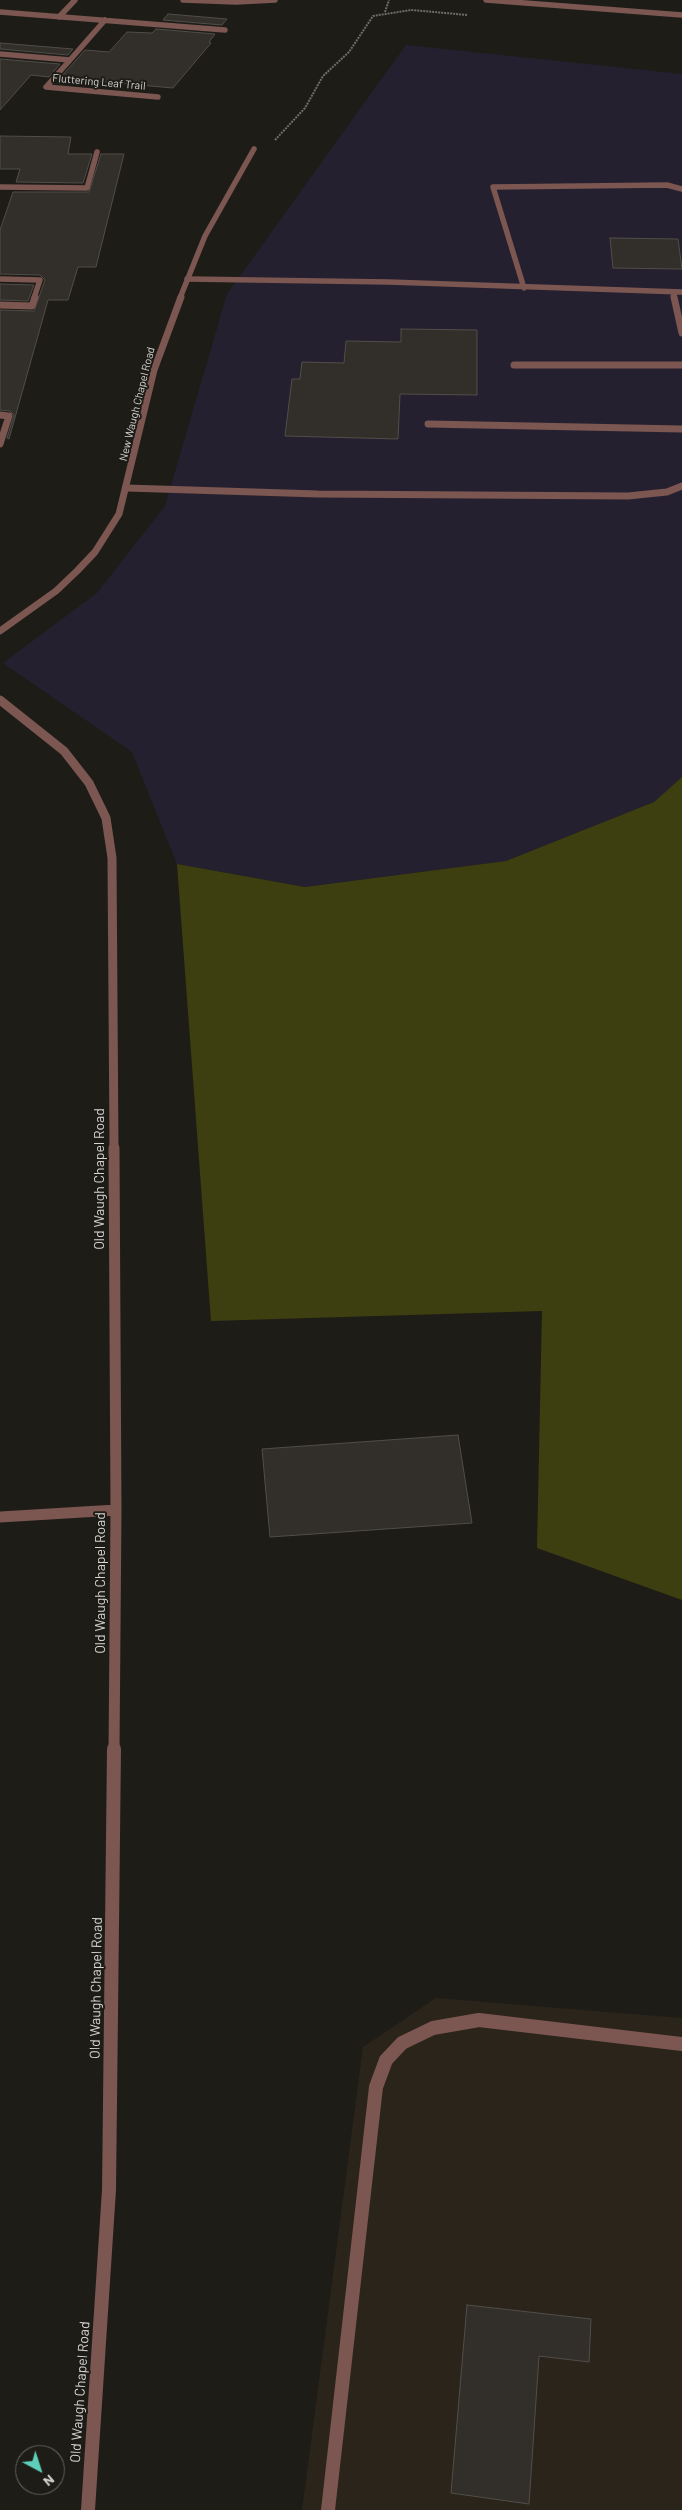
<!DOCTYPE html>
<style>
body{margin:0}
#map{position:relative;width:682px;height:2510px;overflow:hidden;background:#1e1c17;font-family:Barlow,sans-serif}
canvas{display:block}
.north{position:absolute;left:15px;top:2445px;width:50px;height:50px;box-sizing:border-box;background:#1e1c17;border:1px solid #686661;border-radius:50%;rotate:140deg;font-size:14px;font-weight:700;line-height:20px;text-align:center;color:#d6d4d1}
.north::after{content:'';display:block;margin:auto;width:18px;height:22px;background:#5eceb8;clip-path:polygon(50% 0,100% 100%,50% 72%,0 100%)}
</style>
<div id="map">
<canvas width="682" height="2510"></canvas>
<div class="north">N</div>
</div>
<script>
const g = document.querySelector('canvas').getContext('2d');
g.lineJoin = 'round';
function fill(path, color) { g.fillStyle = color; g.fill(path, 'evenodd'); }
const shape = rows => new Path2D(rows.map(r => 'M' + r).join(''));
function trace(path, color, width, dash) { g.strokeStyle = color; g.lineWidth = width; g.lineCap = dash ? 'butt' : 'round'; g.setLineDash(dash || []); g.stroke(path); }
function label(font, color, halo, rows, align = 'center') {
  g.font = font + ' Barlow,sans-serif'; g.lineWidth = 4; g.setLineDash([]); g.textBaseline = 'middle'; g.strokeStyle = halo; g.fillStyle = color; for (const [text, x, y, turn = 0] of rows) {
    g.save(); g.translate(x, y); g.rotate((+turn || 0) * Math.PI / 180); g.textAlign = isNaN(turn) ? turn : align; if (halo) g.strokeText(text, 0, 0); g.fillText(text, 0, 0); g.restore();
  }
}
const built = shape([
 [436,1998,682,2018,682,2510,302,2510,363,2047]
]);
const industrial = shape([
 [406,45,682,74,682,777,654,802,506,861,305,887,177,864,132,752,3,663,97,593,165,506,227,294]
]);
const green = shape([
 [682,777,682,1600,537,1548,542,1311,211,1321,177,864,305,887,506,861,654,802]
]);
const building = shape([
 [168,14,227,19,222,25,163,20,168,14],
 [156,29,215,34,209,42,211,43,173,88,60,78,85,50,109,52,127,32,152,33,156,29],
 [0,43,73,49,68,55,0,49,0,43],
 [0,59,60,64,49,77,31,75,0,110,0,59],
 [0,136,71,137,68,154,92,154,83,183,16,182,20,169,0,169,0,136],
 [101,154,124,154,96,267,78,267,68,300,48,300,9,439,7,438,14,415,10,411,0,410,0,310,34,311,45,280,40,275,0,274,0,230,13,192,89,192,101,154],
 [610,238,678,239,682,269,613,268,610,238],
 [0,284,34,285,28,301,0,300,0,284],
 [401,329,477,330,477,395,400,394,398,439,285,436,292,379,300,379,302,362,344,363,346,341,401,342,401,329],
 [458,1435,472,1523,270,1537,262,1449,458,1435],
 [467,2305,591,2319,589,2362,539,2356,529,2504,451,2493,467,2305]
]);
const path = shape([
 [385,12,389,0],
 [275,140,305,108,323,76,349,52,373,16,411,10,468,15]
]);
const serviceFar2 = shape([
 [0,187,87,188,97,152],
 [0,279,40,280,34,298],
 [187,279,389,282,682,292],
 [524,288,493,187,667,185,682,189],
 [673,292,674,298]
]);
const serviceFar1 = shape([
 [674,297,682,333],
 [0,305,32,306,35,297],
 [514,365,682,365],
 [0,415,9,416,0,444],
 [428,424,682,429],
 [127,488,318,494,628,496,667,492,682,486]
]);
const service = shape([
 [328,2510,376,2087,386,2060,402,2043,433,2028,479,2020,682,2044]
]);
const minorFar3 = shape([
 [183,0,236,2,275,0],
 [486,0,682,15],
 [0,12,225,30],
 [59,17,75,0],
 [0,54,70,60,105,20],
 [70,60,46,87,158,97]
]);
const minorFar2 = shape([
 [0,700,64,751,89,783,106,818,112,858,114,1149]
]);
const minorFar1 = shape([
 [0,1517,116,1510],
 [114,1751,116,1510,114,1148]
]);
const minor = shape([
 [88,2510,109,2190,114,1749]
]);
const tertiaryFar1 = shape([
 [180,298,205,236,254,149]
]);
const tertiary = shape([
 [0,631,56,591,77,571,95,552,119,514,154,370,181,297]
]);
const farStreetnames = [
 ["Fluttering Leaf Trail",99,82,5],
 ["New Waugh Chapel Road",137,404,-76]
];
const streetNames = [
 ["Old Waugh Chapel Road",99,1179,-90],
 ["Old Waugh Chapel Road",100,1583,-90],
 ["Old Waugh Chapel Road",96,1988,-89],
 ["Old Waugh Chapel Road",80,2392,-86]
];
fill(built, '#2a241a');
fill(industrial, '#252030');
fill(green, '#3e3f10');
fill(building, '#322f2a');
trace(building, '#514d48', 1);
trace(path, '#6f6d69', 2, [2, 1]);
trace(serviceFar2, '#7c5650', 5.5);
trace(serviceFar1, '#7c5650', 7);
trace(service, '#7c5650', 14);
trace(minorFar3, '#7c5650', 5.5);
trace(minorFar2, '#7c5650', 9);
trace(minorFar1, '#7c5650', 11);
trace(minor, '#7c5650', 14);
trace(tertiaryFar1, '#7c5650', 5.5);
trace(tertiary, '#7c5650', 7);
label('11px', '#d6d4d1', '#1e1c17', farStreetnames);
label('14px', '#d6d4d1', '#1e1c17', streetNames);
</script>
